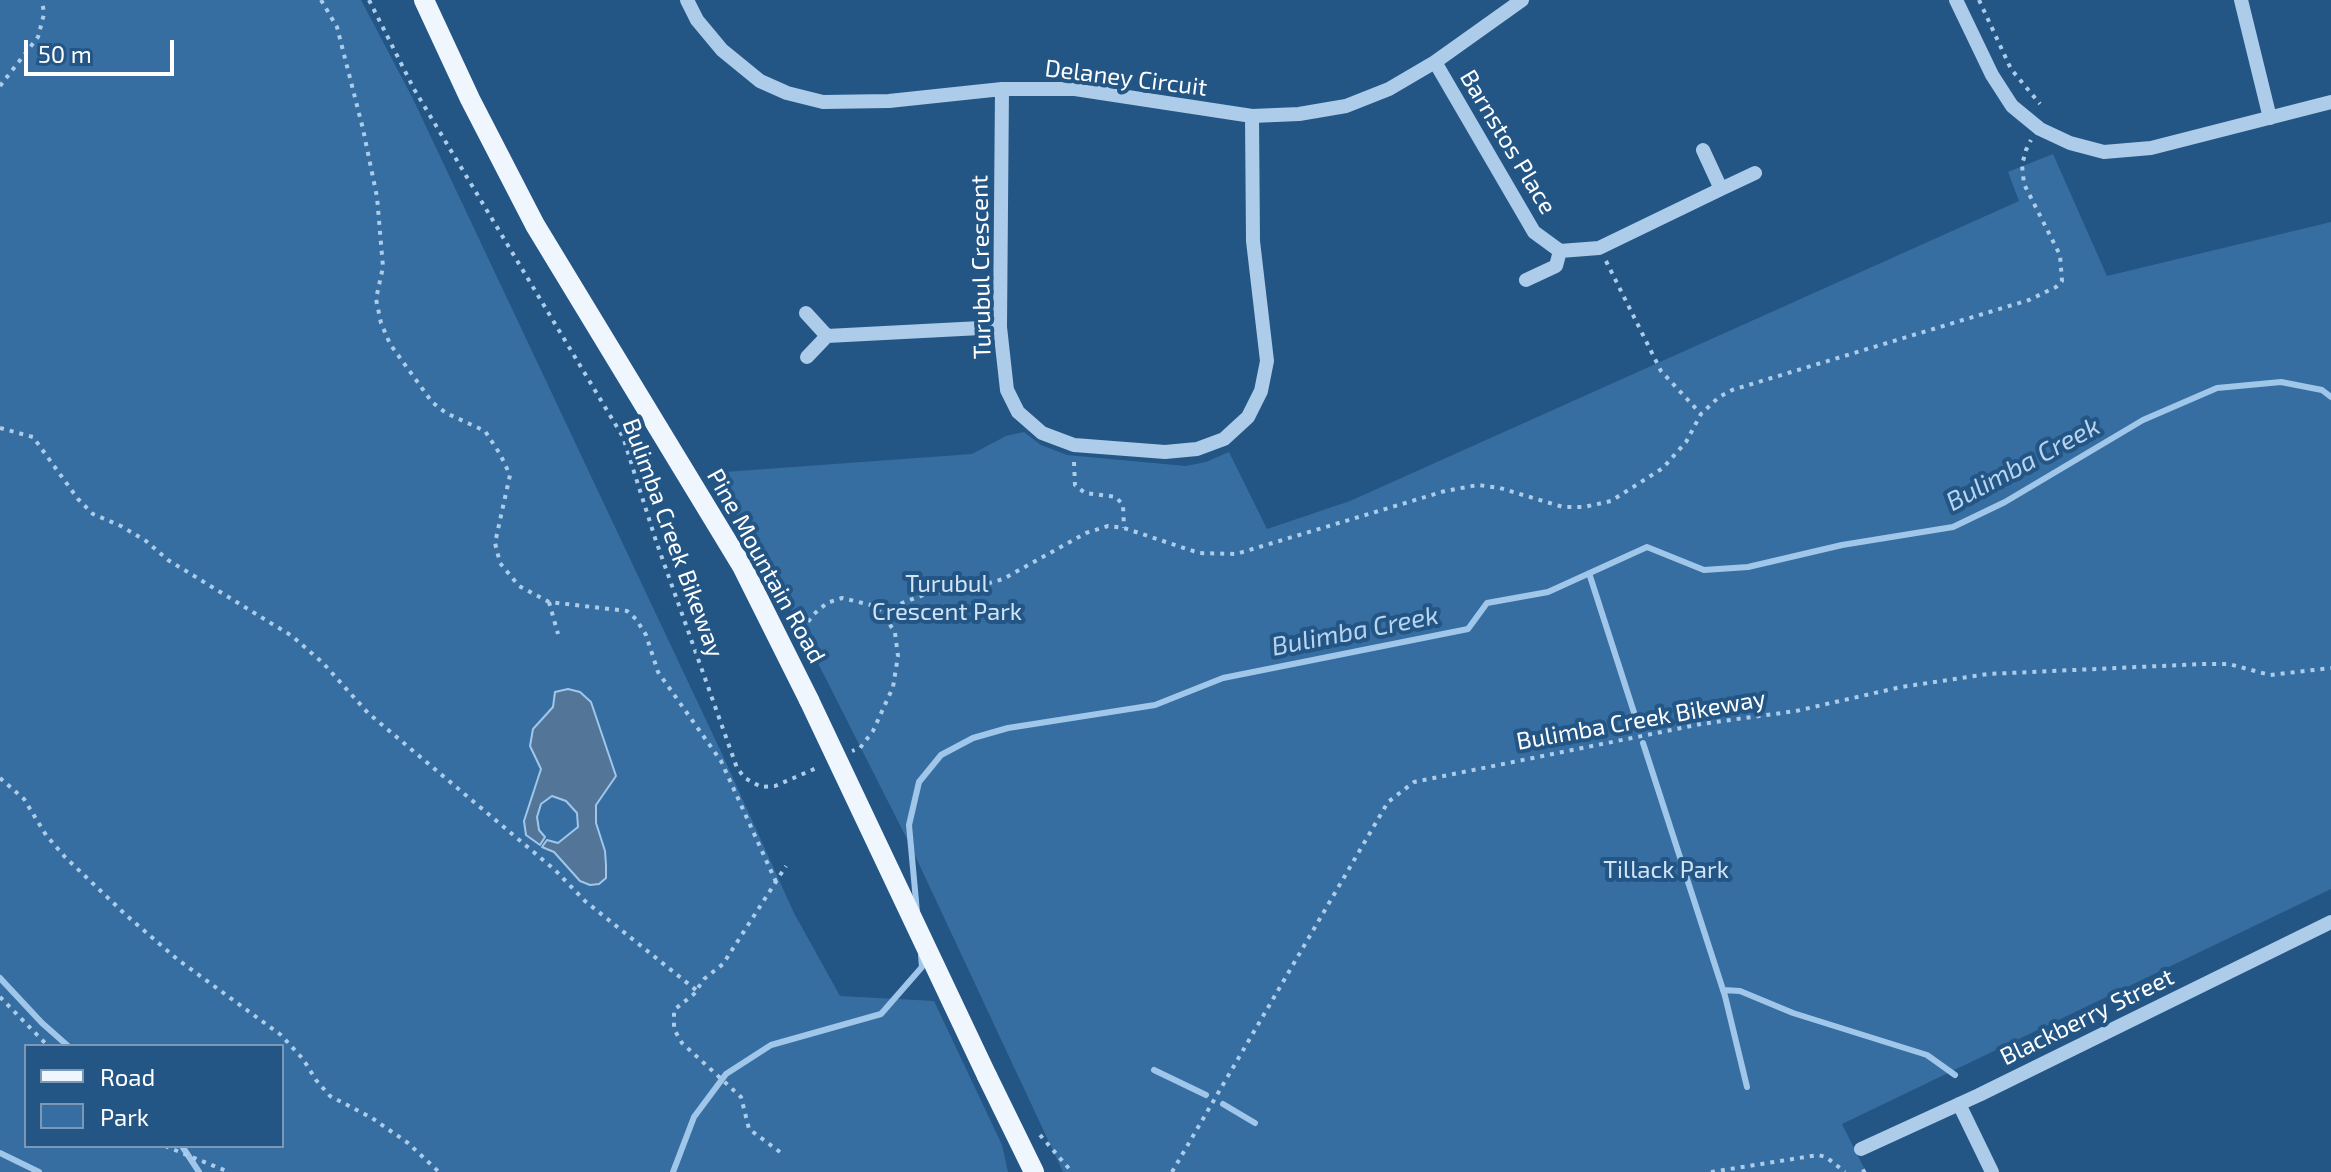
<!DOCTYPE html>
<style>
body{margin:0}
#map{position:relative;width:2331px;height:1172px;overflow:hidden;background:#235585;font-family:"Exo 2",sans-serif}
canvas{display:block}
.legend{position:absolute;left:24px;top:1044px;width:260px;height:104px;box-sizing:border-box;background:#235585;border:2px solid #7b99b6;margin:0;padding:10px 14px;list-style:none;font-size:24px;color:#fff}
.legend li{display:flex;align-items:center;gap:16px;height:40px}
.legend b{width:40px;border:2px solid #7b99b6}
.scale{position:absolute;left:24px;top:40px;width:150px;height:36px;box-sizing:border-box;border:4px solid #fff;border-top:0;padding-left:10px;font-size:24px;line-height:28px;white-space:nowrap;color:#fff;-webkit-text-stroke:6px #235585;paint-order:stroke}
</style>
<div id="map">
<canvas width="2331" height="1172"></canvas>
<ul class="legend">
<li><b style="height:10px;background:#eff6fe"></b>Road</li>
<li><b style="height:22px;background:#376ea2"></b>Park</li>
</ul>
<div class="scale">50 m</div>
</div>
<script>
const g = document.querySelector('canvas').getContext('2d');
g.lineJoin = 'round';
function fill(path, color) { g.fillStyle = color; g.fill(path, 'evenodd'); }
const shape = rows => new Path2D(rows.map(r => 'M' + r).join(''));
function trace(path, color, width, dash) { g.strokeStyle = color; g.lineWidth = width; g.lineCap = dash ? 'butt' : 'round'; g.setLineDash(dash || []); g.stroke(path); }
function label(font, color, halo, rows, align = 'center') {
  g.font = font + ' "Exo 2",sans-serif'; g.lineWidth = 8; g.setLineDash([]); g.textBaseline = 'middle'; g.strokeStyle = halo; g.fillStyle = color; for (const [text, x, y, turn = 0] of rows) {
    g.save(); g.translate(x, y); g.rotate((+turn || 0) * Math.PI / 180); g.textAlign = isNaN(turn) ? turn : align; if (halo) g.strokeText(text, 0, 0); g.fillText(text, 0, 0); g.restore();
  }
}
const green = shape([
 [0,0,361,0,413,99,723,756,794,913,840,996,934,1001,1002,1145,1008,1172,0,1172],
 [26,1046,282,1046,282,1146,26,1146],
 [2053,154,2107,276,2331,222,2331,889,1842,1124,1866,1172,1063,1172,912,849,779,586,711,473,972,454,1006,436,1024,432,1041,445,1067,455,1186,466,1206,462,1229,452,1267,529,1350,501,2019,201,2008,172]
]);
const water = shape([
 [568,689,580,692,591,702,616,776,596,805,596,823,605,851,606,865,606,878,599,884,590,885,580,881,554,852,542,847,547,840,558,843,578,827,577,813,566,801,552,796,541,804,537,817,539,830,545,837,540,845,526,835,524,821,541,769,530,746,533,729,553,707,555,692,568,689]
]);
const stream = shape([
 [1589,573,1639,728],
 [1643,743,1725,996,1747,1087],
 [917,912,909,825,919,782,941,755,973,738,1008,728,1155,705,1223,678,1468,629,1487,603,1548,592,1647,547,1704,570,1748,567,1842,545,1953,527,2005,502,2143,420,2217,388,2281,382,2322,390,2331,397],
 [0,978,42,1023,68,1046],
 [1723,990,1740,991,1793,1013,1927,1055,1955,1075],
 [1154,1070,1206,1095],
 [1223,1104,1255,1123],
 [182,1146,199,1172],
 [0,1153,39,1172],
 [673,1172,694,1117,726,1074,771,1045,881,1014,922,967,921,955]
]);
const path = shape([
 [321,0,337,27,363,129,377,197,383,267,376,299,381,323,390,344,432,402,446,413,485,431,500,454,510,475,495,543,500,563,519,586,549,602,627,611,636,619,646,635,658,672,721,761,776,882],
 [369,0,414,89,623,437,656,541,737,768,745,778,761,787,775,786,819,767],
 [1979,0,2011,69,2040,104],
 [0,86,38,37,44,14,42,0],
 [1606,261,1661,371,1701,414],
 [0,428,33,437,78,499,93,514,121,526,146,541,168,560,292,636,323,663,368,713,555,870,585,901,696,990],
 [1074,462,1075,485,1085,493,1116,497,1123,505,1124,528],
 [549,602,558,634],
 [885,616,902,603,926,594,979,586,1003,579,1086,533,1108,526,1124,528,1199,553,1236,554,1445,491,1478,485,1500,488,1563,507,1584,507,1611,501,1663,468,1686,442,1701,414,1719,397,1732,390,2029,300,2056,287,2062,281,2060,255,2024,184,2022,165,2026,150,2031,140],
 [801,640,804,627,814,614,827,603,842,598,871,605,885,616,895,633,898,656,893,687,873,731,860,748,852,751],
 [0,778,24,799,46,835,65,857,126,915,177,959,281,1035,303,1059,316,1080,330,1096,372,1118,408,1143,439,1172],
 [0,997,48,1046],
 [1040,1135,1072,1172],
 [165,1146,229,1172],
 [780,1152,749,1129,741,1097,682,1043,674,1029,674,1010,694,994,704,979,723,964,786,866],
 [1172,1172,1388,802,1414,782,1701,724,1796,711,1901,687,1988,674,2203,664,2229,664,2270,675,2331,668],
 [1711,1172,1818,1155,1826,1157,1845,1172],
 [1862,1172,1866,1170]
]);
const minor = shape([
 [687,0,697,20,722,50,760,81,787,93,823,102,889,101,1002,89,1075,89,1252,116,1299,114,1346,106,1389,89,1435,62,1522,0],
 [1956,0,1992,75,2012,106,2040,129,2070,143,2104,152,2151,148,2331,102],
 [2241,0,2270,118],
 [1435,62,1534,232,1560,251,1599,248,1721,189],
 [1002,89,1000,327,1007,390,1018,412,1042,433,1074,445,1165,452,1197,449,1224,439,1248,417,1261,391,1267,361,1253,241,1252,116],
 [1703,150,1721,189,1755,173],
 [1526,280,1556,266,1560,251],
 [806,313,827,336,807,357],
 [827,336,1000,327],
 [1959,1104,1992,1172],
 [1861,1149,1979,1095,2331,922]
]);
const major = shape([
 [424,0,470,99,535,225,742,566,809,700],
 [987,1076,1034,1172]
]);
const majorBridge = shape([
 [809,700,987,1076]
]);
const streetNames = [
 ["Delaney Circuit",1126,78,7],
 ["Barnstos Place",1508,142,59],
 ["Turubul Crescent",981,267,-91],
 ["Bulimba Creek Bikeway",673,538,70],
 ["Pine Mountain Road",766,566,61],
 ["Bulimba Creek Bikeway",1641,720,-10],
 ["Blackberry Street",2087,1017,-26]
];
const parkNames = [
 ["Turubul",947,584],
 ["Crescent Park",947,612],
 ["Tillack Park",1666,870]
];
const waterNames = [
 ["Bulimba Creek",2023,464,-28],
 ["Bulimba Creek",1355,631,-11]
];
fill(green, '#376ea2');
fill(water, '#527598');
trace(water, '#a0c7ea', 2);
trace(stream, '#a0c7ea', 6);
trace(path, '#accce9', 4, [4, 6]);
trace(minor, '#accce9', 14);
trace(major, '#eff6fe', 20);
trace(majorBridge, '#eff6fe', 20);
label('24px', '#fff', '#235585', streetNames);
label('24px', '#d0e4f7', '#235585', parkNames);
label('italic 26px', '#b7d5f0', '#235585', waterNames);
</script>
